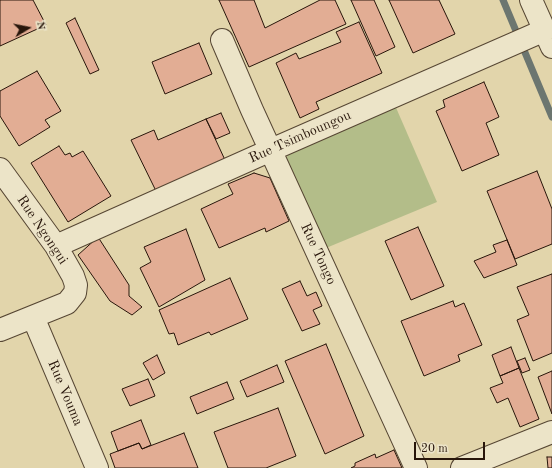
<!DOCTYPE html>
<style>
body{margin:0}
#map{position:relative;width:552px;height:468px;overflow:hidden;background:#e2d5ab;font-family:"Old Standard TT",serif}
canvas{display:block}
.north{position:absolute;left:8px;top:8px;width:40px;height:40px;-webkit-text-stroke:3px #ece4c8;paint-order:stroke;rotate:80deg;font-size:11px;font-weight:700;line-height:16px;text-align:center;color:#28160b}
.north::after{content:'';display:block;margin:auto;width:14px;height:18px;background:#28160b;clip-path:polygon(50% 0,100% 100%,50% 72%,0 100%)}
.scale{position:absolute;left:414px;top:442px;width:71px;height:18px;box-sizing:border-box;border:2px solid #28160b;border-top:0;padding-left:5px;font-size:12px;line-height:14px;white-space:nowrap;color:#28160b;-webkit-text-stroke:3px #ece4c8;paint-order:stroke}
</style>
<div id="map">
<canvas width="552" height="468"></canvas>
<div class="north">N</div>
<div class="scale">20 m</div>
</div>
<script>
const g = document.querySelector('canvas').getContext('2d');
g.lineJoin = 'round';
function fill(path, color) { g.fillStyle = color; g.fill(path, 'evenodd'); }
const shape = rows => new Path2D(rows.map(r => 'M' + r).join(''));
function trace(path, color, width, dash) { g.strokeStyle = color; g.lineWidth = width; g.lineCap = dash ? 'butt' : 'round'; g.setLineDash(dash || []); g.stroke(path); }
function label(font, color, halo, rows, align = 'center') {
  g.font = font + ' "Old Standard TT",serif'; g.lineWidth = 3; g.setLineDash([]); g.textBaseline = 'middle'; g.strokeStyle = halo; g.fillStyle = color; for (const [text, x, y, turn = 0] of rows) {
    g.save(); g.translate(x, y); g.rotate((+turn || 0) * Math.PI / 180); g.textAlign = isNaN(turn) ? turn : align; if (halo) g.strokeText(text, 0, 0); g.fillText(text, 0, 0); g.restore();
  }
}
const green = shape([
 [394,103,437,202,326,248,286,158,295,145]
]);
const stream = shape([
 [503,0,552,117]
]);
const building = shape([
 [0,0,33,0,46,25,0,46,0,0],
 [219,0,254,0,265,28,320,0,335,0,346,24,249,67,219,0],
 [351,0,374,0,395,47,376,56,351,0],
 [389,0,439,0,455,34,413,53,389,0],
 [75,18,99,70,90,74,66,23,75,18],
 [359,22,382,73,316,102,319,109,300,118,276,63,296,53,299,59,341,42,336,32,359,22],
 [199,43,212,74,165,94,152,62,199,43],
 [37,71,61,111,45,120,50,127,19,146,0,116,0,91,37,71],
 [484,82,499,117,486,123,499,155,462,171,436,111,445,107,443,100,484,82],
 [221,113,230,133,216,139,206,119,221,113],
 [206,119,225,160,156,191,131,140,154,130,158,140,206,119],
 [59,146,65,155,70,153,72,157,83,151,111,196,68,222,31,163,59,146],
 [537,171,552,209,552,244,515,259,487,191,537,171],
 [254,173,270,178,289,221,266,232,265,228,219,248,201,209,233,194,228,184,254,173],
 [418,227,444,286,411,300,385,241,418,227],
 [186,229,205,280,159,307,140,268,151,262,144,247,186,229],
 [98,237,129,285,129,296,142,307,132,315,110,301,78,255,98,237],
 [507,240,517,265,484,278,474,261,496,252,493,245,507,240],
 [552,274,552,353,533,361,517,320,529,315,517,287,552,274],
 [230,278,248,319,211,335,209,332,178,345,174,333,169,334,159,310,230,278],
 [300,281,307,296,316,292,322,306,313,310,320,324,302,331,282,289,300,281],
 [453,301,455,307,464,303,482,345,458,355,460,361,424,376,401,321,453,301],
 [326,344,364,436,325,454,285,361,326,344],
 [511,347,519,368,500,376,492,355,511,347],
 [157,355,165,373,153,380,143,363,157,355],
 [525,358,530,370,522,373,517,361,525,358],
 [277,365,284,382,247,397,240,381,277,365],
 [519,368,539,419,520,427,508,398,497,403,490,388,503,383,500,376,519,368],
 [552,371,552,414,538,377,552,371],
 [148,379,155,396,130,406,122,389,148,379],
 [227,382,234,399,197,414,190,397,227,382],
 [278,408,296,456,266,468,228,468,214,432,278,408],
 [141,420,151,445,142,449,139,443,118,451,111,432,141,420],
 [184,433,198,468,115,468,110,454,139,443,142,449,184,433],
 [394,450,402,468,351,468,355,466,355,463,375,454,376,458,394,450],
 [547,457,552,457,552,468,548,468,547,457]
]);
const minor = shape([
 [531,0,552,47],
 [222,40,252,110,416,468],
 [0,169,56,246,73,276,76,285,75,293,67,303,0,330],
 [56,246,271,150,545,30],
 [33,317,97,468],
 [462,468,552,432]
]);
const streetNames = [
 ["Rue Tsimboungou",300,137,-24],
 ["Rue Ngongui",42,230,56],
 ["Rue Tongo",318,254,65],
 ["Rue Vouma",65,393,67]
];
fill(green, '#b3bd89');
trace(stream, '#6c7670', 7);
fill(building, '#e2ad94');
trace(building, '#28160b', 1);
trace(minor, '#564633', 24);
trace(minor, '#ece4c8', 22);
label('14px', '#28160b', '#ece4c8', streetNames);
</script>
